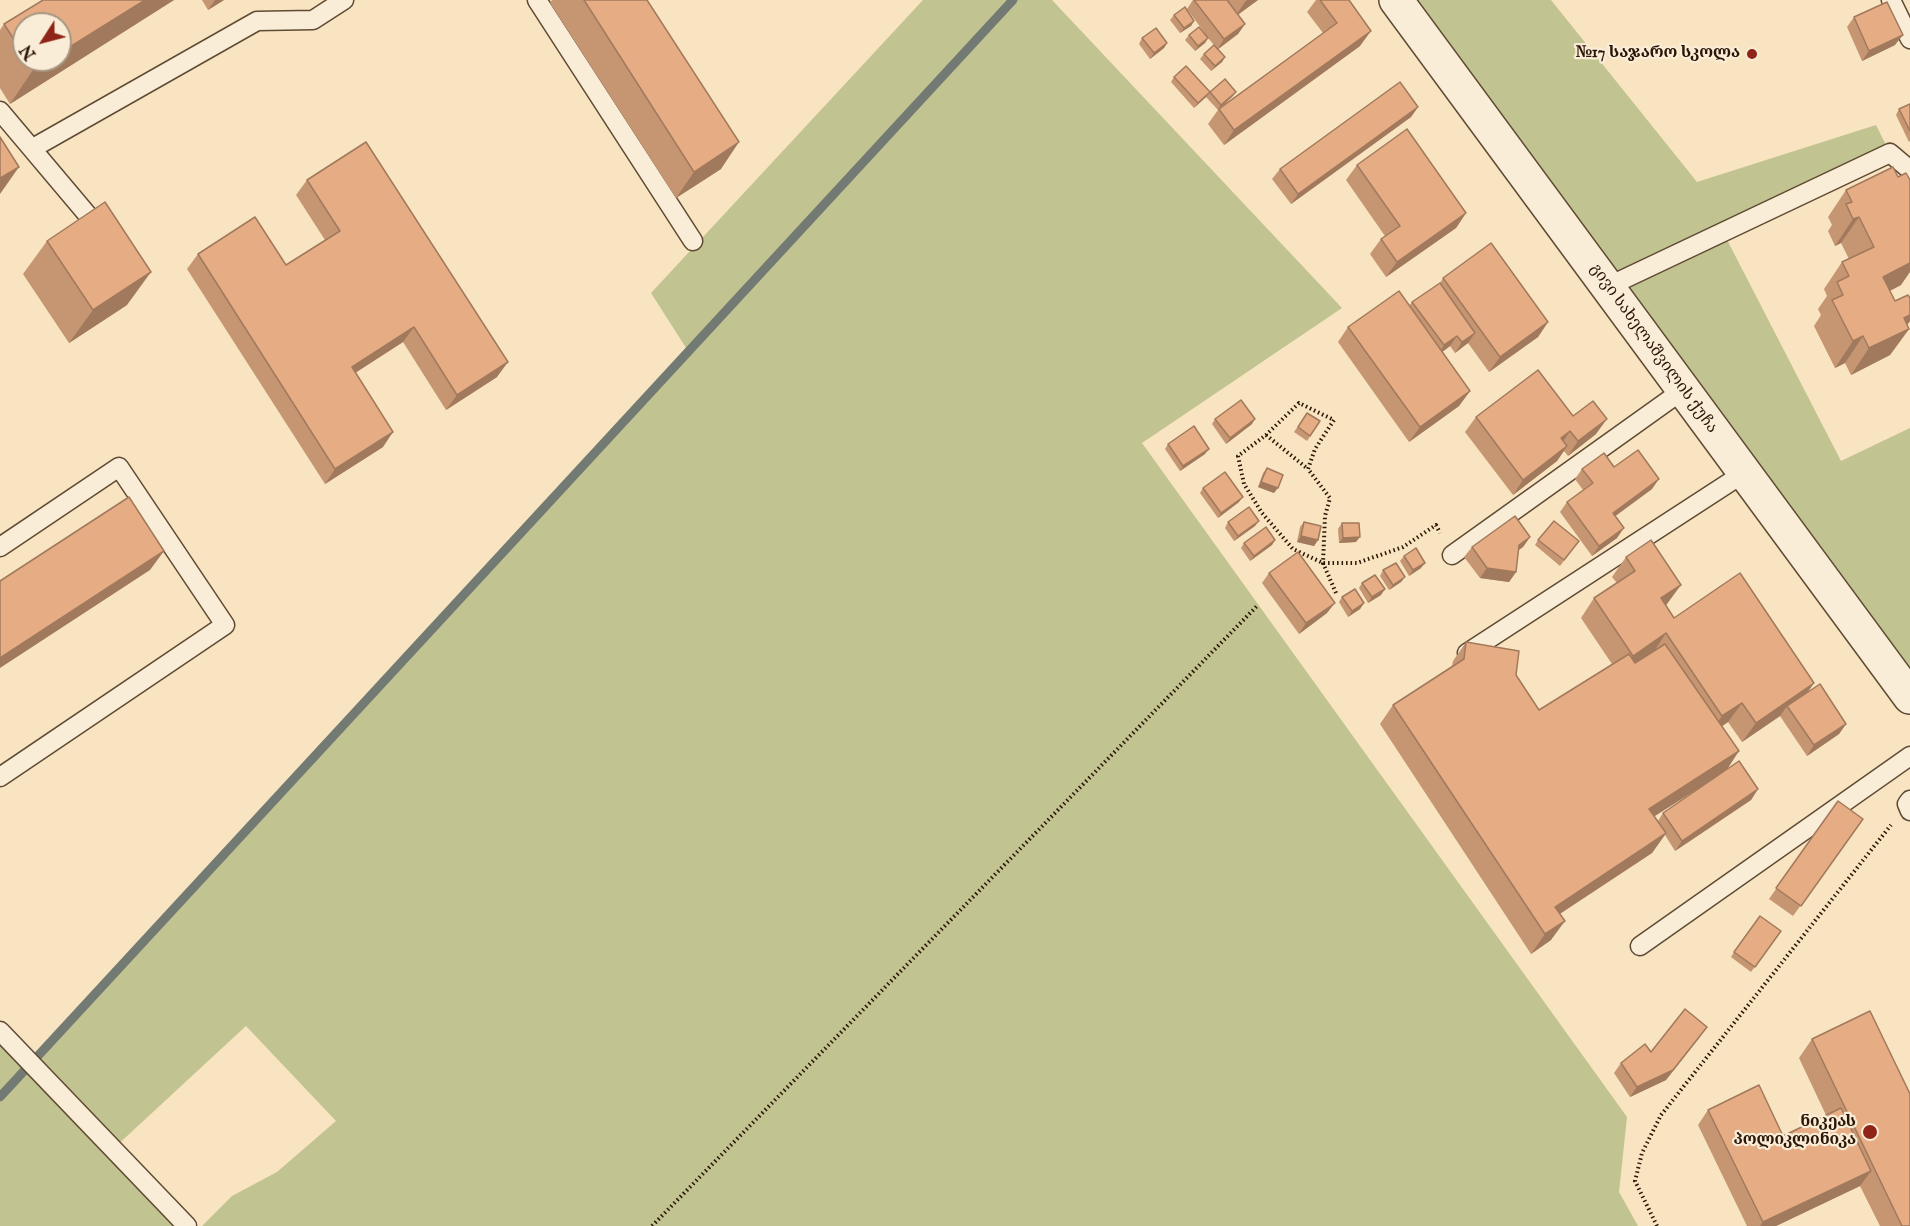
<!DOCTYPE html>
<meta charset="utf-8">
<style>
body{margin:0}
#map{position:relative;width:1910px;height:1226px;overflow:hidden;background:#f8e4c1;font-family:"IM FELL English",serif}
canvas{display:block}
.north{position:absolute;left:12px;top:12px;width:60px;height:60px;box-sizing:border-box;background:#faedd7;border:2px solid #a89783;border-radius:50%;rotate:234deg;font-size:16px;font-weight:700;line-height:24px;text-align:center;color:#2c1605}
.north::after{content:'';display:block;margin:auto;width:21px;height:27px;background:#8f2418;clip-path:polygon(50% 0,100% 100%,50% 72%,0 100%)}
</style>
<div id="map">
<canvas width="1910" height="1226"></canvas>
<div class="north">N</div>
</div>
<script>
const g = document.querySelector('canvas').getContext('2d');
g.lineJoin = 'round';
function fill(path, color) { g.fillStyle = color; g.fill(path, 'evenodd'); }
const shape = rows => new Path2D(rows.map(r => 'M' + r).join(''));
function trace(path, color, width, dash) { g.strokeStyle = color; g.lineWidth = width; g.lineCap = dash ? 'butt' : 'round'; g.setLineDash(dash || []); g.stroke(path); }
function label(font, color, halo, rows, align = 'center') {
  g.font = font + ' "IM FELL English","Noto Serif Georgian",serif'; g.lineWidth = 4.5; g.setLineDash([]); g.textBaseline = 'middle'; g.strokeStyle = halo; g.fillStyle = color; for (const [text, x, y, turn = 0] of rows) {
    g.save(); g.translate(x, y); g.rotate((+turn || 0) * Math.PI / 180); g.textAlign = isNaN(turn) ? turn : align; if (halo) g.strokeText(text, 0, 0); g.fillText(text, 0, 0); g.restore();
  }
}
const green = shape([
 [923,0,1052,0,1342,308,1142,443,1627,1117,1619,1192,1638,1226,202,1226,232,1196,277,1172,336,1121,246,1026,113,1149,187,1226,0,1226,0,1031,31,1062,688,351,651,293],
 [1411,0,1551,0,1697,182,1876,125,1890,153,1723,232,1841,461,1910,428,1910,697]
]);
const stream = shape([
 [0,1097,1013,0]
]);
const path = shape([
 [1266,435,1308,469],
 [1336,593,1323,563,1325,516,1330,498,1308,469,1315,449,1334,420,1299,403,1266,435,1238,456,1244,484,1262,513,1293,549,1323,563,1357,563,1403,547,1436,525,1440,533],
 [652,1226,1258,605],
 [1657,1226,1635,1181,1642,1153,1661,1115,1891,825]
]);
const lane = shape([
 [537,0,693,241],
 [1891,0,1910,39],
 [0,111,102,232],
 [33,148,257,21,313,20,344,0],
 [1607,287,1890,153,1910,170],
 [0,547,119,467,225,625,0,777],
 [1452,555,1683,390],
 [1467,653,1744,473],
 [1910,800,1907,804,1910,811],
 [1640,946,1910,756],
 [0,1031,187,1226]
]);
const street = shape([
 [1396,0,1910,697]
]);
const wall = shape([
 [43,0,174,0,10,104,0,88,0,30,4,24],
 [24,24,60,60,24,60],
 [202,0,224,0,208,10],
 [552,0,647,0,721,169,676,198,550,3],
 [1193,0,1258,0,1238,14,1245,24,1238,34,1218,49,1225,57,1222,62,1211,71,1200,59,1204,54,1214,45,1208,38,1205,43,1195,51,1185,40,1189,35,1204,32,1187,9],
 [1316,0,1349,0,1360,46,1224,145,1208,124,1218,110,1206,97,1194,108,1171,82,1174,77,1210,92,1236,92,1232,97,1223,105,1323,33,1307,12],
 [1174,15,1194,21,1191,26,1180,33,1170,20],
 [1854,17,1895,45,1862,61,1847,27],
 [1142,38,1167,43,1164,48,1150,59,1139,44],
 [1910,104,1910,141,1909,142,1896,115,1899,109],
 [1418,107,1411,117,1291,204,1272,179,1280,169],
 [1357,165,1466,213,1456,228,1386,277,1370,254,1381,239,1385,236,1346,180],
 [307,180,497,377,446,410,403,342,355,373,383,447,325,484,187,269,198,254,286,265,325,240,296,195],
 [1846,190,1901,285,1890,291,1895,301,1910,298,1910,321,1907,325,1909,329,1890,355,1851,375,1845,363,1835,368,1814,326,1821,315,1818,309,1827,296,1824,289,1842,262,1849,259,1841,243,1835,246,1828,231,1832,225,1828,217],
 [47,241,127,305,69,343,23,274],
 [1443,278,1548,322,1538,337,1489,372,1468,343,1455,353,1450,346,1442,352,1470,391,1459,406,1409,442,1338,342,1348,327,1409,306,1412,302,1440,283],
 [1307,413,1320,421,1307,441,1294,432],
 [1573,416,1596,434,1568,456,1564,451,1557,461,1513,495,1465,432,1476,417],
 [1215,419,1252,424,1226,444,1212,424],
 [1168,444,1205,454,1180,471,1165,449],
 [1614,467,1652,489,1615,516,1617,538,1592,556,1560,512,1567,502,1583,490,1575,479,1582,469],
 [1267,468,1274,493,1258,487,1263,473],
 [1203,488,1239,502,1218,518,1200,493],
 [1228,522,1255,526,1234,541,1225,528],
 [1304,522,1318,540,1314,546,1297,542,1300,527],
 [1342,523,1356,542,1339,543,1338,529],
 [1530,537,1523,547,1518,550,1516,572,1509,582,1480,578,1464,557,1472,547],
 [1275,540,1272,545,1250,561,1241,548,1244,543],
 [1538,540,1579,541,1560,566,1535,545],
 [1404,556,1421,568,1409,576,1400,561],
 [1626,557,1667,604,1666,605,1674,618,1814,683,1807,693,1846,724,1839,734,1807,756,1780,716,1742,742,1728,722,1722,726,1726,770,1758,789,1751,800,1675,851,1665,835,1652,853,1560,914,1551,940,1531,954,1380,724,1393,705,1452,666,1453,661,1466,642,1516,675,1539,710,1612,664,1581,618,1594,598,1617,583,1612,577],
 [1721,774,1663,813,1658,821,1654,816],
 [1383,570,1405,577,1401,582,1389,590,1380,576],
 [1269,573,1327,613,1299,634,1262,583],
 [1362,583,1381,595,1368,603,1359,588],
 [1342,597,1364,603,1360,609,1348,617,1339,602],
 [1838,801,1863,819,1793,916,1769,899],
 [1781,931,1751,972,1731,957,1734,952],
 [1700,1037,1666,1080,1630,1097,1614,1073,1621,1063,1651,1052],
 [1812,1039,1910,1226,1880,1226,1860,1186,1776,1226,1747,1226,1698,1125,1708,1110,1783,1136,1826,1115,1799,1058]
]);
const shadedWall = shape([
 [145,0,174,0,10,104,33,70,49,60,60,60,60,53],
 [215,0,224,0,208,10],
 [1247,0,1258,0,1235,17,1245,2],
 [1194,21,1191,26,1180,33,1184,28],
 [1245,24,1238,34,1217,50,1224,39],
 [1371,31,1360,46,1224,145,1234,130],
 [1903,35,1895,45,1862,61,1869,51],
 [1208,38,1205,43,1195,51,1198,46],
 [1167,43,1164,48,1150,59,1154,53],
 [1225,57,1222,62,1211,71,1215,66],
 [1210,92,1206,97,1194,108,1198,103],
 [1236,92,1232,97,1218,110,1221,105],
 [1418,107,1411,117,1291,204,1298,194],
 [739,142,721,169,676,198,694,172],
 [19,167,0,194,0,178],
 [1466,213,1456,228,1386,277,1397,262],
 [1859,217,1841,243,1835,246,1853,219],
 [1910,263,1910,272,1901,285,1865,303,1883,277],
 [151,272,127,305,69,343,93,310],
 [1910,315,1910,321,1902,332,1909,329,1890,355,1851,375,1869,348,1904,318],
 [1548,322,1538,337,1489,372,1500,357],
 [414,327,403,342,341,382,352,367],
 [1475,333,1468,343,1455,353,1462,342],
 [1457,336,1450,346,1437,356,1444,345],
 [1863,336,1845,363,1835,368,1853,341],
 [508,362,497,377,446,410,457,395],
 [1470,391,1459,406,1409,442,1420,427],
 [1255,419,1252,424,1226,444,1230,438],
 [1607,419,1596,434,1568,456,1578,441],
 [1570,431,1560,446,1561,438],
 [393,432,383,447,325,484,335,469],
 [1567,446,1557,461,1513,495,1523,480],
 [1209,449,1205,454,1180,471,1183,466],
 [1659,479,1652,489,1606,523,1613,513],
 [1261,482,1278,488,1274,493,1258,487],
 [1243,497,1239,502,1218,518,1221,513],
 [1259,521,1255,526,1234,541,1238,536],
 [1624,528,1617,538,1592,556,1599,546],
 [1301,536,1318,540,1314,546,1297,542],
 [1360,537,1356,542,1339,543,1343,538],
 [1530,537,1523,547,1512,555,1519,545],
 [1275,540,1272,545,1250,561,1254,556],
 [164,551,150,570,0,668,0,658],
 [1425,563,1421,568,1409,576,1413,570],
 [1487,568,1516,572,1509,582,1480,578],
 [1405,577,1401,582,1389,590,1393,585],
 [1681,585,1667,604,1648,618,1661,598],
 [1385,589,1381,595,1368,603,1372,597],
 [1335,603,1327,613,1299,634,1306,623],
 [1364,603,1360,609,1348,617,1352,611],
 [1666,633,1653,653,1619,675,1633,656],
 [1814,683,1800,703,1787,706,1780,716,1742,742,1756,723],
 [1742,703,1728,722,1708,736,1722,716],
 [1846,724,1839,734,1807,756,1814,745],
 [1739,751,1726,771,1636,828,1649,809],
 [1758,789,1751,800,1675,851,1682,841],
 [1666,833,1652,853,1541,926,1555,907],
 [1565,921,1551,940,1531,954,1545,934],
 [1707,1027,1666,1080,1630,1097,1637,1087],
 [1871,1171,1860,1186,1776,1226,1760,1226,1763,1222]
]);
const building = shape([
 [43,0,145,0,60,53,60,24,24,24,24,55,4,24,43,0],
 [584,0,647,0,739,142,694,172,584,0],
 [1194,0,1227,0,1245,24,1224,39,1194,0],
 [1320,0,1349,0,1371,31,1234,130,1219,109,1337,23,1320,0],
 [1887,2,1903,35,1869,51,1854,17,1887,2],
 [1185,7,1194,21,1184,28,1174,15,1185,7],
 [1199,27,1208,38,1198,46,1189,35,1199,27],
 [1156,28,1167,43,1154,53,1142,38,1156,28],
 [1214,45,1225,57,1215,66,1204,54,1214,45],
 [27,60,49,60,33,70,27,60],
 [1186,66,1210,92,1198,103,1174,77,1186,66],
 [1225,79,1236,92,1221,105,1210,92,1225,79],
 [1400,82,1418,107,1298,194,1280,169,1400,82],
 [1910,104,1910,131,1899,109,1910,104],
 [1407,129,1466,213,1397,262,1381,239,1400,226,1357,165,1407,129],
 [0,137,19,167,0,178,0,137],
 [366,142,508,362,457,395,414,327,352,367,393,432,335,469,198,254,255,217,286,265,340,231,307,180,366,142],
 [1893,167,1898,177,1906,173,1910,180,1910,263,1883,277,1895,301,1908,295,1910,298,1910,315,1904,318,1909,329,1869,348,1863,336,1853,341,1832,300,1843,295,1837,282,1849,276,1842,262,1874,247,1859,217,1853,219,1846,204,1852,202,1846,190,1893,167],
 [105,202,151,272,93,310,47,241,105,202],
 [1491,243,1548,322,1500,357,1443,278,1491,243],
 [1440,283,1475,333,1462,342,1457,336,1444,345,1412,302,1440,283],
 [1399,291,1470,391,1420,427,1348,327,1399,291],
 [1538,370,1573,416,1593,401,1607,419,1578,441,1570,431,1561,438,1567,446,1523,480,1476,417,1538,370],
 [1241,400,1255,419,1230,438,1215,419,1241,400],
 [1307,413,1320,421,1310,436,1298,427,1307,413],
 [1194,426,1209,449,1183,466,1168,444,1194,426],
 [1638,450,1659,479,1613,513,1624,528,1599,546,1567,502,1593,483,1582,469,1604,453,1614,467,1638,450],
 [1267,468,1283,475,1278,488,1261,482,1267,468],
 [1225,472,1243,497,1221,513,1203,488,1225,472],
 [129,497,164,551,0,658,0,581,129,497],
 [1249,507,1259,521,1238,536,1228,522,1249,507],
 [1515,516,1530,537,1519,545,1516,572,1487,568,1472,547,1515,516],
 [1554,521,1579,541,1564,560,1538,540,1554,521],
 [1304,522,1321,526,1318,540,1301,536,1304,522],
 [1342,523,1359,523,1360,537,1343,538,1342,523],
 [1266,527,1275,540,1254,556,1244,543,1266,527],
 [1651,540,1681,585,1661,598,1674,618,1740,573,1814,683,1756,723,1742,703,1722,716,1666,633,1633,656,1594,598,1635,571,1626,557,1651,540],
 [1416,548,1425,563,1413,570,1404,556,1416,548],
 [1298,552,1335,603,1306,623,1269,573,1298,552],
 [1396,563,1405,577,1393,585,1383,570,1396,563],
 [1375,575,1385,589,1372,597,1362,583,1375,575],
 [1355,589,1364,603,1352,611,1342,597,1355,589],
 [1466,642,1519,651,1516,675,1539,710,1629,654,1635,663,1665,644,1739,751,1649,809,1666,833,1555,907,1565,921,1545,934,1393,705,1464,659,1466,642],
 [1820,684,1846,724,1814,745,1787,706,1820,684],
 [1739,761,1758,789,1682,841,1663,813,1739,761],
 [1838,801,1863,819,1801,906,1776,888,1838,801],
 [1760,916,1781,931,1755,967,1734,952,1760,916],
 [1685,1009,1707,1027,1673,1070,1637,1087,1621,1063,1645,1044,1651,1052,1685,1009],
 [1870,1011,1910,1094,1910,1226,1902,1226,1812,1039,1870,1011],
 [1759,1085,1783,1136,1841,1108,1871,1171,1763,1222,1708,1110,1759,1085]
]);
const markers = [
 [1752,54,6,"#8f2418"],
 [1870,1132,8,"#8f2418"]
];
const poiNames = [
 ["№17 საჯარო სკოლა",1740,54],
 ["ნიკეას",1856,1123],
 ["პოლიკლინიკა",1856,1141]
];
const streetNames = [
 ["გივი სახელაშვილის ქუჩა",1653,349,54]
];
fill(green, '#c1c390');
trace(stream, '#737a73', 9);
trace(lane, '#5f4a34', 21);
trace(street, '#5f4a34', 36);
trace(path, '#2c1605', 4, [1.5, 3]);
trace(lane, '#faedd7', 18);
trace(street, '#faedd7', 33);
fill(wall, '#c69572');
fill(shadedWall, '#a1795c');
fill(building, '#e6ad84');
trace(building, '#a1795c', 1.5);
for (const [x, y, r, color] of markers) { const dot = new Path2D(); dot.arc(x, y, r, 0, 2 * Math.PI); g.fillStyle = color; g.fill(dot); trace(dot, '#faedd7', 2); }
label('bold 16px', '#2c1605', '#faedd7', poiNames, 'right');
label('16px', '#2c1605', '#faedd7', streetNames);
</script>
